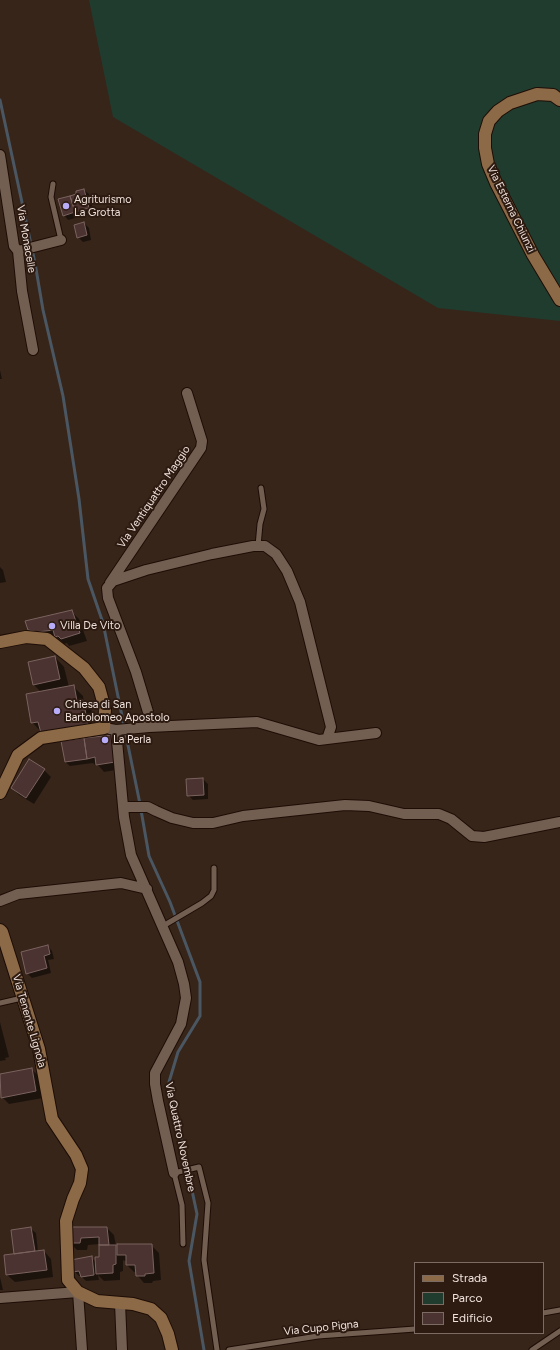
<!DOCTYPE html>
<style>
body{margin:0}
#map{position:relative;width:560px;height:1350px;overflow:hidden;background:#37251a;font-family:Figtree,sans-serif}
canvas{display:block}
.legend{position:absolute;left:414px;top:1262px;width:130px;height:72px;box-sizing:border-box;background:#2d1b11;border:1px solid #7b6b62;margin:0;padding:5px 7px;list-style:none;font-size:12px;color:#efe2dc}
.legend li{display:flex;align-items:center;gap:8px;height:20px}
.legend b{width:20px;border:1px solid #7b6b62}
</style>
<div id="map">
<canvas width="560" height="1350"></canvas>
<ul class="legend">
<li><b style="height:5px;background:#8c6a48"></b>Strada</li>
<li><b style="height:11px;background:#203c2e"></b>Parco</li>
<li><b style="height:11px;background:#4a3330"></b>Edificio</li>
</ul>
</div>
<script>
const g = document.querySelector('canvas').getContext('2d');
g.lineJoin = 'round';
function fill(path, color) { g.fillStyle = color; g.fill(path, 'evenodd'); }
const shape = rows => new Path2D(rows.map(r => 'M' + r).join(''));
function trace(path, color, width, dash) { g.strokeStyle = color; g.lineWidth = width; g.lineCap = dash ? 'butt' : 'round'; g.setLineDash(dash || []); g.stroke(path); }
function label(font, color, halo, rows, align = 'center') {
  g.font = font + ' Figtree,sans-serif'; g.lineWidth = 4; g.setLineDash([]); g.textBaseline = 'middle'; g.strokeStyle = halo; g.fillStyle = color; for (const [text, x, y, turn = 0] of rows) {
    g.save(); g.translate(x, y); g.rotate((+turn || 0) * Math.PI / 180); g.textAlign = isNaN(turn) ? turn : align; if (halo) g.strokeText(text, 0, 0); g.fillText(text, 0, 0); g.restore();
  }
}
const green = shape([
 [89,0,560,0,560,321,438,308,113,117]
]);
const shadow = shape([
 [84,190,89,194,94,213,68,220,64,215,78,195],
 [84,223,89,228,91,240,83,242,78,237],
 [0,370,2,379,0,379],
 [0,567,3,570,6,582,0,583],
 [72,612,79,619,87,641,69,646,67,643,64,644,57,637,46,639,36,637,29,630],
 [55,657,64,667,69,687,73,686,83,696,84,703,92,711,97,733,41,732,32,722,41,692,34,685],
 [112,736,122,769,104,772,98,765,95,765,93,763,70,766,65,762],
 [44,770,51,777,34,804,19,795,12,788],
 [203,779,208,784,208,799,193,800,188,795],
 [48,946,52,951,54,959,48,960,51,973,32,978,27,973],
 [0,1022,9,1057,5,1058,6,1060,0,1061],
 [31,1069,39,1076,43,1098,9,1104,2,1097,0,1088,0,1075],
 [70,1228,107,1228,114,1235,116,1246,118,1249,151,1245,159,1253,161,1280,153,1281,152,1283,144,1283,137,1275,137,1272,134,1272,127,1265,127,1262,123,1260,123,1271,120,1272,120,1280,104,1281,98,1275,99,1280,86,1281,81,1276,79,1276,74,1271,91,1257,96,1262,101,1258,100,1244,88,1245,87,1250,77,1250,70,1243],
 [31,1229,36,1233,38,1252,44,1251,51,1259,53,1277,15,1282,7,1275],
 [0,1277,3,1290,0,1290]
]);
const stream = shape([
 [0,100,35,263,43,310,63,396,79,499,88,579,103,623,140,804],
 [141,810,149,856,170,902,200,982,200,1016,178,1052,169,1082,197,1214,189,1261,204,1350]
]);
const building = shape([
 [84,189,89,208,75,212,70,196,76,194,76,191,84,189],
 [70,196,75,212,63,216,58,199,70,196],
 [84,222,87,235,77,238,74,225,84,222],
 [72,610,80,633,61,639,58,636,55,637,53,630,38,632,28,630,25,621,72,610],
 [55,656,60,679,33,685,28,662,55,656],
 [74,685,77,701,83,700,88,724,41,733,38,722,31,723,26,694,74,685],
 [112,735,115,762,96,765,95,757,87,759,84,738,112,735],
 [84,738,87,759,65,762,61,741,84,738],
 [29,759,45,769,26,798,11,788,29,759],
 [203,778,204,795,187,796,186,779,203,778],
 [48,945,50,954,44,956,47,968,26,974,21,952,48,945],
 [32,1068,36,1091,1,1098,0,1074,32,1068],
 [31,1227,35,1251,14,1254,11,1230,31,1227],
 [69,1227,107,1227,109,1245,99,1245,99,1237,81,1238,80,1243,69,1243,69,1227],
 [117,1244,152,1244,154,1273,145,1274,145,1276,136,1276,135,1265,126,1265,126,1255,117,1255,117,1244],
 [99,1245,116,1245,116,1264,113,1265,113,1273,96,1274,95,1257,99,1257,99,1245],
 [44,1250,47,1270,6,1275,4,1255,44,1250],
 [92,1256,94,1275,81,1277,79,1271,73,1272,71,1260,92,1256]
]);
const lane = shape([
 [53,184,51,197,61,240],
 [258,546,260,524,264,509,261,488],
 [163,926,202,903,211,896,214,890,214,868],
 [0,1003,22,998],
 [183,1244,182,1205,174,1173,199,1167,208,1203,204,1260,217,1350],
 [543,1313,560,1310],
 [229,1350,318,1336,415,1329],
 [532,1350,560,1331]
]);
const street = shape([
 [0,155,14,246,18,251,22,291,33,350],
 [18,251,61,240],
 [110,583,201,448,202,441,187,393],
 [149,727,148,712,136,672,108,598,107,588,113,581,146,570,212,554,253,546,265,546,276,554,287,571,300,602,331,727,327,739],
 [110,729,116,730,149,727,257,722,319,740,376,733],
 [116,730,124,817,131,855,178,962,184,984,186,998,181,1024,155,1073,155,1084,158,1101,174,1173],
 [123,807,148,807,156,811,172,818,193,823,213,823,243,816,345,805,369,806,404,814,439,814,451,819,472,836,484,837,560,822],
 [0,901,18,894,121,883,147,889],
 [0,1298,78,1292,82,1350],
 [120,1303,122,1350]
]);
const secondary = shape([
 [560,100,553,95,537,94,510,103,498,111,489,121,485,134,485,148,488,164,496,183,533,255,560,300],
 [0,642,26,637,47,639,84,668,99,687,105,709,104,728,41,738,18,755,0,793],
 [0,930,2,932,39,1049,52,1119,76,1155,82,1169,80,1183,73,1199,66,1221,68,1280,78,1292,97,1301,133,1304,151,1309,161,1318,168,1334,172,1350]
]);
const markers = [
 [66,206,4,"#b8abf7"],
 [52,626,4,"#b8abf7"],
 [57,711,4,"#b8abf7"],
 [105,740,4,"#b8abf7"]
];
const poiNames = [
 ["Agriturismo",74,200],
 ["La Grotta",74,213],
 ["Villa De Vito",60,626],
 ["Chiesa di San",65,705],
 ["Bartolomeo Apostolo",65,718],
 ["La Perla",113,740]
];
const streetNames = [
 ["Via Esterna Chiunzi",511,209,64],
 ["Via Monacelle",26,239,80],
 ["Via Ventiquattro Maggio",154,497,-56],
 ["Via Tenente Lignola",29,1021,74],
 ["Via Quattro Novembre",180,1137,78],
 ["Via Cupo Pigna",321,1328,-6]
];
fill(green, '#203c2e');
fill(shadow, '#0007');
trace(stream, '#4a5762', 3);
fill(building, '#4a3330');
trace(building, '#7b625f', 1);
trace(lane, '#1e0d05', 7);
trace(street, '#1e0d05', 12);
trace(secondary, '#1e0d05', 14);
trace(lane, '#735e52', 5);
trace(street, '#735e52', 10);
trace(secondary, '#8c6a48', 12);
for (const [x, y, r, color] of markers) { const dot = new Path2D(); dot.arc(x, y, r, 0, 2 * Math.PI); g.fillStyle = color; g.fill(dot); trace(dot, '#2d1b11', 1.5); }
label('11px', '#efe2dc', '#2d1b11', poiNames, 'left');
label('11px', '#efe2dc', '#2d1b11', streetNames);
</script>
